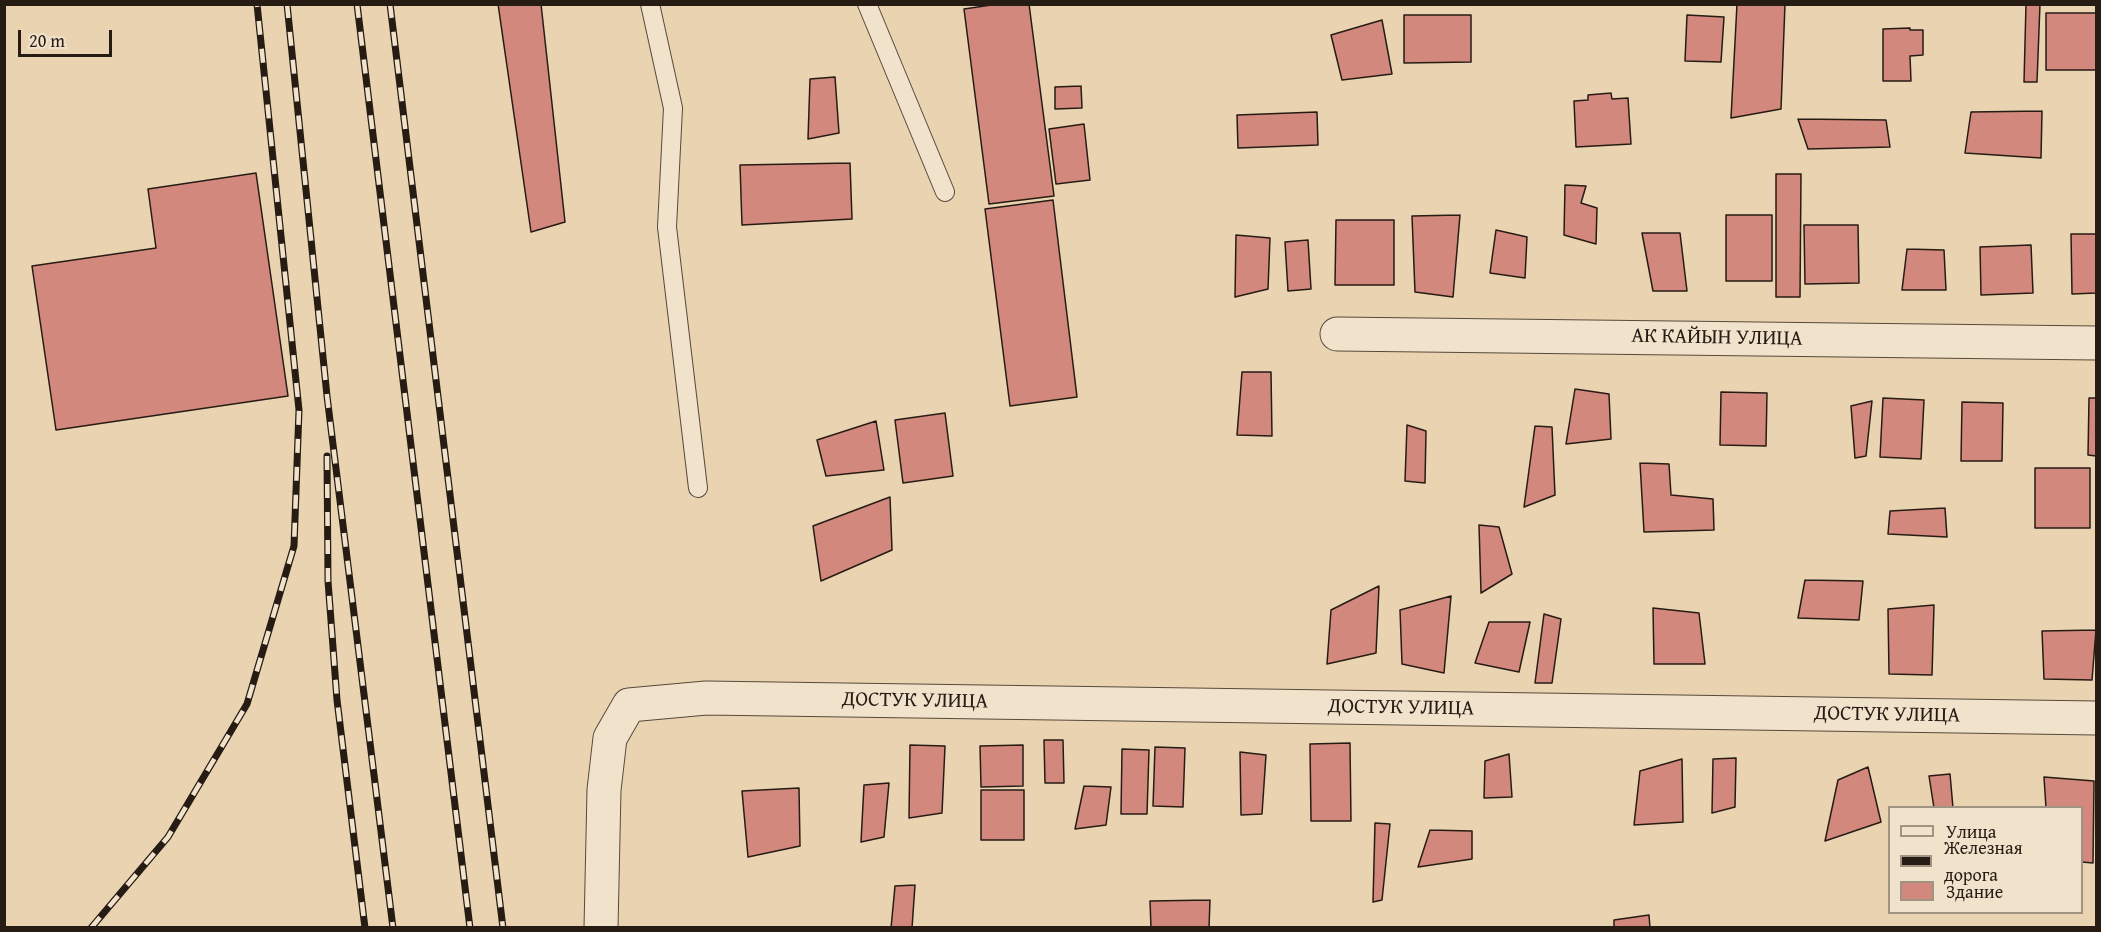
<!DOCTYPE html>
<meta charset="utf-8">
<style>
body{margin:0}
#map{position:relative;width:2101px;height:932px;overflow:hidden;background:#e9d3b0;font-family:"Gentium Book Plus",serif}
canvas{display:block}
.frame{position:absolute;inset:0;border:6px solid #261c14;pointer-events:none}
.legend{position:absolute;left:1888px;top:806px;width:195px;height:108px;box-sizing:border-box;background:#f1e2cc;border:2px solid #a09382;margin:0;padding:8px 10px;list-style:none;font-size:18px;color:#261c14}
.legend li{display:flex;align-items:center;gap:12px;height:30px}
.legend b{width:30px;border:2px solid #a09382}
.scale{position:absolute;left:18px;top:30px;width:94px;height:27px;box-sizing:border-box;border:3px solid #261c14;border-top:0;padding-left:8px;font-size:18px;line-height:21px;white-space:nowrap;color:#261c14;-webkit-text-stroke:4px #f1e2cc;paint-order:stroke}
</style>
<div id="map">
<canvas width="2101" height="932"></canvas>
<div class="frame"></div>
<ul class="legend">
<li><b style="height:8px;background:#f1e2cc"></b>Улица</li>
<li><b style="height:8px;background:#261c14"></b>Железная дорога</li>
<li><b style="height:16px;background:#d3887d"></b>Здание</li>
</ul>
<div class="scale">20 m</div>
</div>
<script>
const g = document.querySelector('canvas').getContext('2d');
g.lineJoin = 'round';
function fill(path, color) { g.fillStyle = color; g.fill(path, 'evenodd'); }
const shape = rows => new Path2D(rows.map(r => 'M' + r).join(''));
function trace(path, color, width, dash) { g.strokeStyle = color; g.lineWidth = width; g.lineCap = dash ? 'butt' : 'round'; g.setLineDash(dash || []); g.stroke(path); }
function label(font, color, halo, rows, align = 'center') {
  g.font = font + ' "Gentium Book Plus",serif'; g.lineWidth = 4.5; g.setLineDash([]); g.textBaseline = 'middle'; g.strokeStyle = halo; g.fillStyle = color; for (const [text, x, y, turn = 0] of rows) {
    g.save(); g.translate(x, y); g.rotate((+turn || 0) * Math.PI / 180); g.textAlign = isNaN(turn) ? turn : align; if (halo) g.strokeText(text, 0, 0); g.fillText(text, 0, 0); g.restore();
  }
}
const building = shape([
 [498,4,541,4,565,222,531,232,498,4],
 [998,4,1029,4,1054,196,989,204,964,9,998,4],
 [1737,4,1785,4,1781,109,1731,118,1737,4],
 [2026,4,2040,4,2037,82,2024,82,2026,4],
 [2046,13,2096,13,2096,70,2046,70,2046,13],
 [1404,15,1471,15,1471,62,1404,63,1404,15],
 [1687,15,1724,17,1721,62,1685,61,1687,15],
 [1382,20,1392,74,1342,80,1331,35,1382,20],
 [1910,28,1910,30,1923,30,1923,55,1910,56,1911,81,1883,81,1883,29,1910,28],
 [835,77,839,133,808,139,810,79,835,77],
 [1081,86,1082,108,1055,109,1055,87,1081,86],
 [1611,93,1612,99,1628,98,1631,144,1576,147,1574,101,1588,100,1588,95,1611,93],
 [2042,111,2041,158,1965,153,1971,112,2042,111],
 [1317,112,1318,145,1238,148,1237,115,1317,112],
 [1798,119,1886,120,1890,147,1808,149,1798,119],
 [1084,124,1090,180,1056,184,1049,129,1084,124],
 [850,163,852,219,742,225,740,165,850,163],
 [256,173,288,396,56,430,32,266,156,248,148,189,256,173],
 [1776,174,1801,174,1800,297,1776,297,1776,174],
 [1565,185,1586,186,1581,203,1597,208,1596,244,1564,235,1565,185],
 [1053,200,1077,397,1010,406,985,209,1053,200],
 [1460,215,1453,297,1415,292,1412,216,1460,215],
 [1726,215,1772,215,1772,281,1726,281,1726,215],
 [1336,220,1394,220,1394,285,1335,285,1336,220],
 [1804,225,1858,225,1859,283,1805,284,1804,225],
 [1496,230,1527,237,1525,278,1490,273,1496,230],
 [1642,233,1680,233,1687,291,1653,291,1642,233],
 [2071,234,2096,234,2096,293,2072,294,2071,234],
 [1236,235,1270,238,1268,289,1235,297,1236,235],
 [1308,240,1311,289,1288,291,1285,242,1308,240],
 [2031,245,2033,293,1981,295,1980,247,2031,245],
 [1907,249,1944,250,1946,290,1902,290,1907,249],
 [1242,372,1271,372,1272,436,1237,435,1242,372],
 [1575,389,1609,394,1611,439,1566,444,1575,389],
 [1721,392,1767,393,1766,446,1720,445,1721,392],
 [1883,398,1924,400,1921,459,1880,457,1883,398],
 [2089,398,2096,398,2096,456,2088,455,2089,398],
 [1872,401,1866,456,1855,458,1851,406,1872,401],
 [1962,402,2003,403,2002,461,1961,461,1962,402],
 [945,413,953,476,903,483,895,420,945,413],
 [876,421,884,470,826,476,817,440,876,421],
 [1407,425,1426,431,1425,483,1405,481,1407,425],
 [1535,426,1552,427,1555,495,1524,507,1535,426],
 [1640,463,1669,464,1671,495,1713,499,1714,530,1644,532,1640,463],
 [2035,468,2090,468,2090,528,2035,528,2035,468],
 [890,497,892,550,821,581,813,526,890,497],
 [1945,508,1947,537,1888,534,1890,511,1945,508],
 [1479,525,1499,527,1512,574,1481,593,1479,525],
 [1805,580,1863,581,1859,620,1798,618,1805,580],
 [1379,586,1376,653,1327,664,1331,610,1379,586],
 [1451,596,1444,673,1402,664,1400,610,1451,596],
 [1934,605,1932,675,1889,674,1888,609,1934,605],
 [1653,608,1699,613,1705,664,1654,664,1653,608],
 [1544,614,1561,619,1552,683,1535,683,1544,614],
 [1489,622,1530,622,1519,672,1475,663,1489,622],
 [2096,630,2092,680,2044,679,2042,631,2096,630],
 [1044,740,1063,740,1064,783,1045,783,1044,740],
 [1350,743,1351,821,1311,821,1310,744,1350,743],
 [910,745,945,746,942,813,909,818,910,745],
 [1023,745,1023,786,981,787,980,746,1023,745],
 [1155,747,1185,748,1183,807,1153,806,1155,747],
 [1122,749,1149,750,1147,814,1121,814,1122,749],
 [1240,752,1266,755,1262,814,1241,815,1240,752],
 [1509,754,1512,797,1484,798,1485,761,1509,754],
 [1736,758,1735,807,1712,813,1713,759,1736,758],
 [1682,759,1683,822,1634,825,1640,771,1682,759],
 [1868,767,1881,822,1825,841,1838,780,1868,767],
 [1950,774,1953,808,1934,808,1929,776,1950,774],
 [2044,777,2094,781,2093,863,2082,862,2082,808,2046,808,2044,777],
 [889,783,884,837,861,842,864,785,889,783],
 [1084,786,1111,787,1106,825,1075,829,1084,786],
 [799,788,800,846,748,857,742,791,799,788],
 [981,790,1024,790,1024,840,981,840,981,790],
 [1375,823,1390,824,1382,900,1373,902,1375,823],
 [1430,830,1472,831,1472,859,1418,867,1430,830],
 [915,885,912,928,891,928,895,886,915,885],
 [1210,900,1209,928,1151,928,1150,901,1210,900],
 [1649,915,1650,928,1614,928,1614,920,1649,915]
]);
const service = shape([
 [650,4,673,108,667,227,698,488],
 [867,4,945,192]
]);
const minor = shape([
 [1337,334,2096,343],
 [601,928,604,790,610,738,629,705,706,698,2096,718]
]);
const rail = shape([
 [287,4,327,396,393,928],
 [357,4,470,928],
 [390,4,503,928],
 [327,456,328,581,337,700,365,928],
 [91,928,168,837,247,704,294,546,299,410,257,4]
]);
const streetNames = [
 ["АК КАЙЫН УЛИЦА",1717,338,1],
 ["ДОСТУК УЛИЦА",915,701,1],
 ["ДОСТУК УЛИЦА",1401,708,1],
 ["ДОСТУК УЛИЦА",1887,715,1]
];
fill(building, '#d3887d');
trace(building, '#261c14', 1.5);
trace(service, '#574a3b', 20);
trace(minor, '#574a3b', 35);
trace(service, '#f1e2cc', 18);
trace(minor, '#f1e2cc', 33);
trace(rail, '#261c14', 7);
trace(rail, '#f1e2cc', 4.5, [14]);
label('21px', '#261c14', '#f1e2cc', streetNames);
</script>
